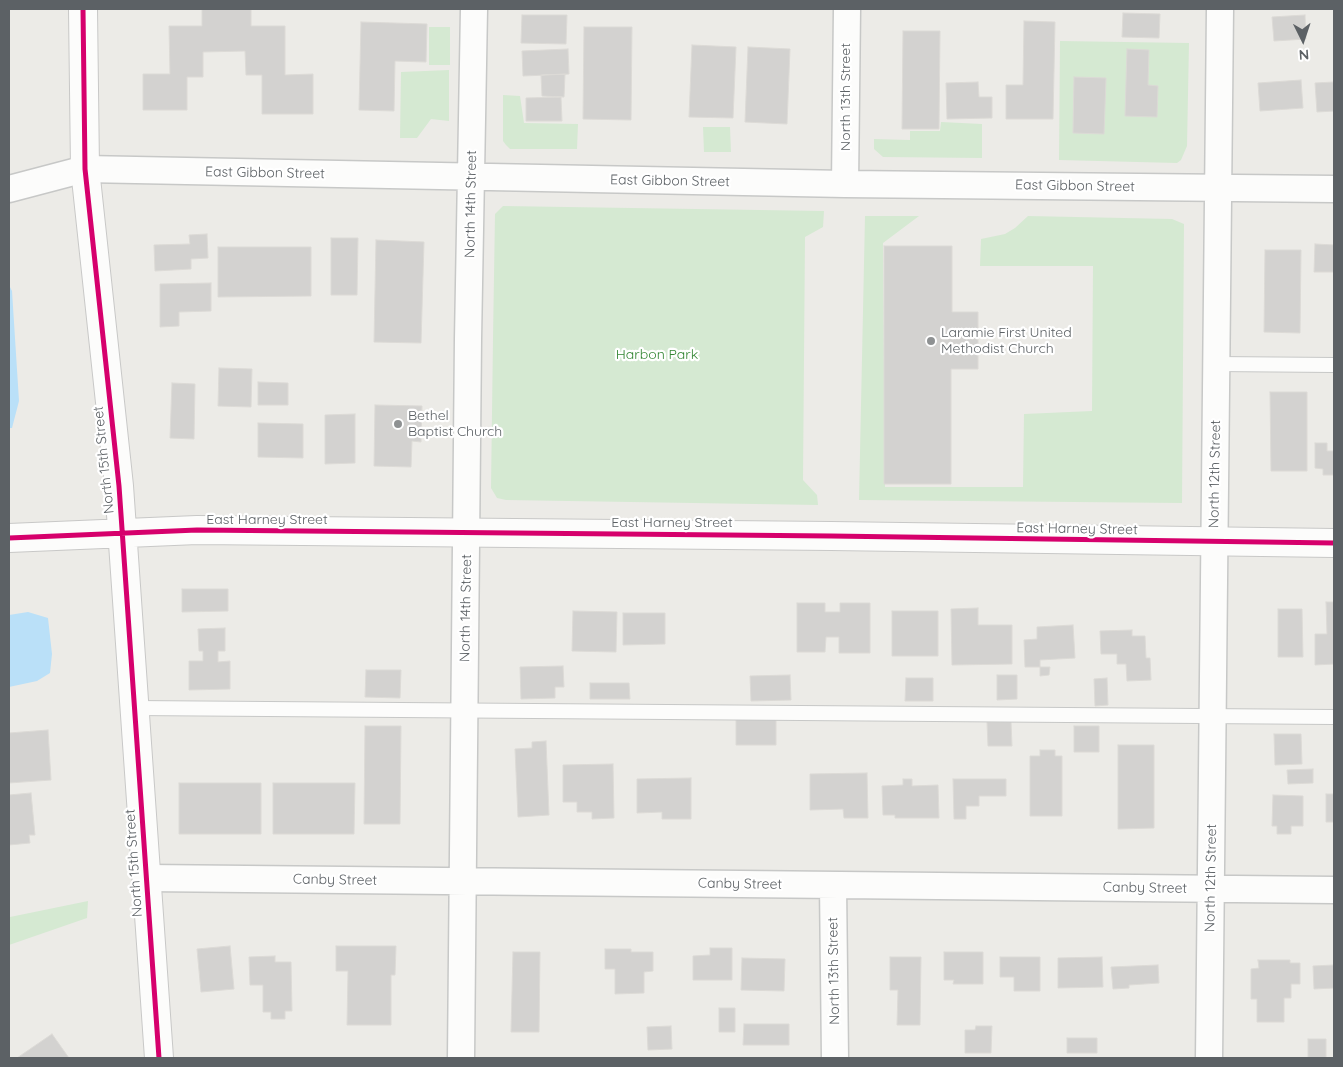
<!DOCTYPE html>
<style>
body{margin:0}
#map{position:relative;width:1343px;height:1067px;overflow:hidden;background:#ecebe7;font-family:Quicksand,sans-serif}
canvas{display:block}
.frame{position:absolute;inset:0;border:10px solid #5c6165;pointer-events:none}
.north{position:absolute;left:1278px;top:15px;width:50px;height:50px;-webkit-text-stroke:4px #fff;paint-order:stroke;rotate:176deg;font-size:14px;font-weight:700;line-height:20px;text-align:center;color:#5c6165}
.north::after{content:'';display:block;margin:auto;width:18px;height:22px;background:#5c6165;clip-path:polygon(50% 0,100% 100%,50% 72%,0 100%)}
</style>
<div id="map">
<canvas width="1343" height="1067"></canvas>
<div class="frame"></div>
<div class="north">N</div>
</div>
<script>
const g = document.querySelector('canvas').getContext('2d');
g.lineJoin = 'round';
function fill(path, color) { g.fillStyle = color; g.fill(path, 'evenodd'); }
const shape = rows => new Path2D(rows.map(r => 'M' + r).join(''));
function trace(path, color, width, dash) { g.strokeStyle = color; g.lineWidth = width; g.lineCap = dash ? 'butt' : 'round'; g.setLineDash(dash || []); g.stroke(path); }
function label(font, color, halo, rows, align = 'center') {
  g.font = font + ' Quicksand,sans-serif'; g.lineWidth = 4.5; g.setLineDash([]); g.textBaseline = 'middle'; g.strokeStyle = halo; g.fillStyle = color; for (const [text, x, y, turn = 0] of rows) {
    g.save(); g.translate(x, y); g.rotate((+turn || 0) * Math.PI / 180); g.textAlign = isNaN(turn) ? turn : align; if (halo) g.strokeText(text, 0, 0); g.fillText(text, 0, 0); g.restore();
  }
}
const green = shape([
 [429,27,450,27,450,65,429,65],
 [1060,41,1189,43,1187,146,1181,160,1177,163,1059,160],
 [449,70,449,121,431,119,417,138,400,138,401,72],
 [503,95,520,96,524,123,578,124,577,149,510,149,506,145,503,141],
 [941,122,982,124,982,158,883,157,874,149,874,139,910,140,910,131,940,131],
 [703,127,730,127,731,152,704,152],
 [503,206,824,211,823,227,805,237,803,480,817,495,818,505,506,500,497,498,491,488,493,338,495,214],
 [865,216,919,216,883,243,885,487,1023,487,1024,414,1092,411,1093,266,980,266,981,239,1005,234,1015,228,1028,216,1172,219,1184,224,1182,503,859,500],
 [88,901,87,918,9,945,9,914,10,917]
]);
const water = shape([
 [9,285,12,291,19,401,12,428,9,428],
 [28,612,48,618,52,654,50,673,37,681,9,687,9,615]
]);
const building = shape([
 [202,9,251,9,251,26,285,26,285,75,313,74,313,114,262,114,262,75,246,75,245,51,203,52,203,77,187,77,187,110,143,110,143,74,170,74,169,26,202,26,202,9],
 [1123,13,1160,14,1159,38,1122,37,1123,13],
 [522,15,567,15,566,44,521,43,522,15],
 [1305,15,1306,39,1274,41,1272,17,1305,15],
 [1024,21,1055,22,1053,119,1006,119,1006,85,1023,85,1024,21],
 [361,22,427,24,426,62,395,61,394,111,359,110,361,22],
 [584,27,632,27,631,120,583,119,584,27],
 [903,31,940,31,939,129,902,129,903,31],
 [692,45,736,47,733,118,689,117,692,45],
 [748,47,790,49,787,124,745,122,748,47],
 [568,49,569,74,523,76,522,51,568,49],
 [1127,49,1149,50,1148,85,1158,86,1157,117,1125,116,1127,49],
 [565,74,564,97,542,96,541,75,565,74],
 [1074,77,1106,78,1104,134,1073,133,1074,77],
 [1301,80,1303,108,1260,111,1258,83,1301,80],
 [978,82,979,97,992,97,992,118,947,119,946,83,978,82],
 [1334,82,1334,111,1317,112,1315,83,1334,82],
 [561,97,562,121,526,121,526,98,561,97],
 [207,234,208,258,191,259,191,269,155,271,154,245,190,244,189,235,207,234],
 [331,238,358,238,357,295,331,295,331,238],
 [376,240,424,242,421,343,374,342,376,240],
 [1315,244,1334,245,1334,272,1314,272,1315,244],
 [884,246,952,246,952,312,978,312,978,369,951,369,951,484,884,484,884,246],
 [218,247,311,247,311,296,218,297,218,247],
 [1265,250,1301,250,1300,333,1264,332,1265,250],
 [211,283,211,311,179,312,179,326,160,327,160,284,211,283],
 [219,368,252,369,251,407,218,406,219,368],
 [258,382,288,383,288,405,258,405,258,382],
 [172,383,195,384,194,439,170,438,172,383],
 [1270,392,1307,392,1307,471,1271,471,1270,392],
 [375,405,422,406,421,442,412,441,411,467,374,466,375,405],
 [355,414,355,463,325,464,325,415,355,414],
 [258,423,303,424,303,458,258,457,258,423],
 [1315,443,1327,443,1327,451,1334,451,1334,475,1323,475,1323,469,1315,468,1315,443],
 [182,589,228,589,228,611,182,612,182,589],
 [1326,602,1334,602,1334,664,1315,665,1315,634,1327,634,1326,602],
 [797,603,825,603,825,612,840,612,840,603,870,603,870,653,839,653,839,637,826,637,825,652,797,652,797,603],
 [978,608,978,625,1012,625,1012,664,952,665,951,609,978,608],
 [1278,609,1302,609,1303,657,1278,657,1278,609],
 [573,611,617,612,616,652,572,651,573,611],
 [892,611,938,611,938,656,892,656,892,611],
 [623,613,665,613,665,644,623,645,623,613],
 [1073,625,1075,658,1040,660,1040,667,1025,667,1024,640,1037,639,1037,627,1073,625],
 [225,628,225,651,218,651,218,662,230,661,230,689,189,690,189,661,203,661,203,651,199,651,198,629,225,628],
 [1132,630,1132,636,1145,636,1146,658,1150,658,1151,680,1127,681,1126,664,1117,664,1117,654,1101,654,1100,631,1132,630],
 [563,666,564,687,555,687,555,698,521,699,520,667,563,666],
 [1040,667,1050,667,1049,675,1040,676,1040,667],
 [366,670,401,670,400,698,365,697,366,670],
 [790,675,791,700,751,701,750,676,790,675],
 [997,675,1017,675,1017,699,997,700,997,675],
 [906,678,933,678,933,701,905,701,906,678],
 [1107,678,1108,705,1095,706,1094,679,1107,678],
 [590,683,629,683,630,699,590,699,590,683],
 [736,717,776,717,776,745,736,745,736,717],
 [987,722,1011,722,1012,746,988,746,987,722],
 [365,726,401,726,400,824,364,824,365,726],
 [1074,726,1099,726,1099,752,1074,752,1074,726],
 [48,730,51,780,9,783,9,733,48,730],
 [1274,734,1301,734,1302,764,1275,765,1274,734],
 [546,741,549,815,518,817,515,749,532,748,532,742,546,741],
 [1118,745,1154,745,1154,828,1118,829,1118,745],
 [1040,750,1055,750,1055,756,1062,756,1062,816,1030,816,1030,756,1040,756,1040,750],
 [613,764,614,818,592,819,592,812,577,812,577,802,563,802,563,765,613,764],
 [1313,769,1313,783,1288,784,1287,770,1313,769],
 [867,773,868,818,844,818,843,809,810,810,810,774,867,773],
 [691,778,691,819,662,819,662,812,637,813,637,779,691,778],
 [903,779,912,779,912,786,938,785,939,818,895,818,895,815,883,815,882,786,903,785,903,779],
 [953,779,1006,779,1006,796,979,796,979,806,966,806,966,819,954,819,953,779],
 [179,783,261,783,261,834,179,834,179,783],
 [273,783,355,783,354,834,273,834,273,783],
 [31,793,35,835,29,835,30,843,9,845,9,795,31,793],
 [1326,794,1334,794,1334,822,1326,822,1326,794],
 [1273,795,1303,796,1303,826,1291,826,1291,834,1277,834,1277,826,1272,826,1273,795],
 [230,946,234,989,201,992,197,949,230,946],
 [336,946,396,946,395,975,391,975,391,1025,347,1025,348,971,336,971,336,946],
 [710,948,732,948,732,980,693,980,693,956,710,955,710,948],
 [605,949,631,949,631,952,653,952,653,971,644,972,644,993,615,994,615,969,605,969,605,949],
 [513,952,540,952,539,1032,511,1032,513,952],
 [944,952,983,952,983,984,953,984,954,980,944,980,944,952],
 [275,956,275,962,291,962,292,1011,285,1011,285,1019,271,1019,271,1012,263,1012,263,985,250,985,249,957,275,956],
 [890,957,921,957,920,1025,897,1025,898,990,890,990,890,957],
 [1000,957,1040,957,1040,991,1014,991,1014,977,1000,977,1000,957],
 [1102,957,1103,987,1058,988,1058,958,1102,957],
 [742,958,785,959,784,991,741,990,742,958],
 [1258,960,1290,960,1290,963,1300,963,1300,984,1291,984,1291,998,1284,998,1284,1022,1257,1022,1257,999,1251,999,1251,969,1259,968,1258,960],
 [1158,965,1159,983,1129,985,1129,988,1113,989,1111,967,1158,965],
 [1334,965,1334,988,1314,989,1313,966,1334,965],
 [719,1008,735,1008,735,1032,719,1032,719,1008],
 [744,1024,789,1024,789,1045,743,1045,744,1024],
 [671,1026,672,1049,648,1050,647,1027,671,1026],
 [976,1026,992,1026,991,1053,965,1053,965,1030,975,1030,976,1026],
 [52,1034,69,1058,17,1058,52,1034],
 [1067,1038,1097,1038,1097,1053,1067,1053,1067,1038],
 [1308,1039,1326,1039,1326,1058,1308,1058,1308,1039]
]);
const lane = shape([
 [1216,364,1334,365],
 [134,708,1334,717]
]);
const street = shape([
 [845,184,847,9],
 [9,189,85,169,845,184,1334,189],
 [147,878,1334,890],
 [833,885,835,1058],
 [461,1058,468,339,474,9],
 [1209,1058,1220,9]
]);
const secondary = shape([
 [83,9,85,169,119,486,159,1058],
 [9,538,197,530,831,536,1334,543]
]);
const cycleway = shape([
 [83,9,85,169,119,486,159,1058],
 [9,538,197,530,831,536,1334,543]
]);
const markers = [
 [931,341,5,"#8e9192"],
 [398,424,5,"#8e9192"]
];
const streetNames = [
 ["North 13th Street",846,97,-90],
 ["East Gibbon Street",265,173,1],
 ["East Gibbon Street",670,181,1],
 ["East Gibbon Street",1075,186,1],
 ["North 14th Street",471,204,-89],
 ["North 15th Street",104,460,-96],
 ["North 12th Street",1215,474,-89],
 ["East Harney Street",267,520],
 ["East Harney Street",672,523],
 ["East Harney Street",1077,529,1],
 ["North 14th Street",466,608,-89],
 ["North 15th Street",134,863,-94],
 ["North 12th Street",1211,878,-89],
 ["Canby Street",335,880,1],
 ["Canby Street",740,884,1],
 ["Canby Street",1145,888,1],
 ["North 13th Street",834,971,-91]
];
const poiNames = [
 ["Laramie First United",941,333],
 ["Methodist Church",941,349],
 ["Bethel",408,416],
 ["Baptist Church",408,432]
];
const parkNames = [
 ["Harbon Park",657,355]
];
fill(green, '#d5e9d2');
fill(water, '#bae0f8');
fill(building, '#d3d2d0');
trace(building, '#dcdad6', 1);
trace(lane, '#c7c8c7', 16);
trace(street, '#c7c8c7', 29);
trace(secondary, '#c8c8c7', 30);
trace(lane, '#fcfcfb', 14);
trace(street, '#fcfcfb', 26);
trace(secondary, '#fcfcfb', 28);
trace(cycleway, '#d6006c', 5);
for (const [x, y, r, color] of markers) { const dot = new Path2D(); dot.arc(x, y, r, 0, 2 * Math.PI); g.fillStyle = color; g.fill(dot); trace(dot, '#fff', 2); }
label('14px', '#5c6165', '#fff', streetNames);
label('14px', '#5c6165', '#fff', poiNames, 'left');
label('14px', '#338633', '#fff', parkNames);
</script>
